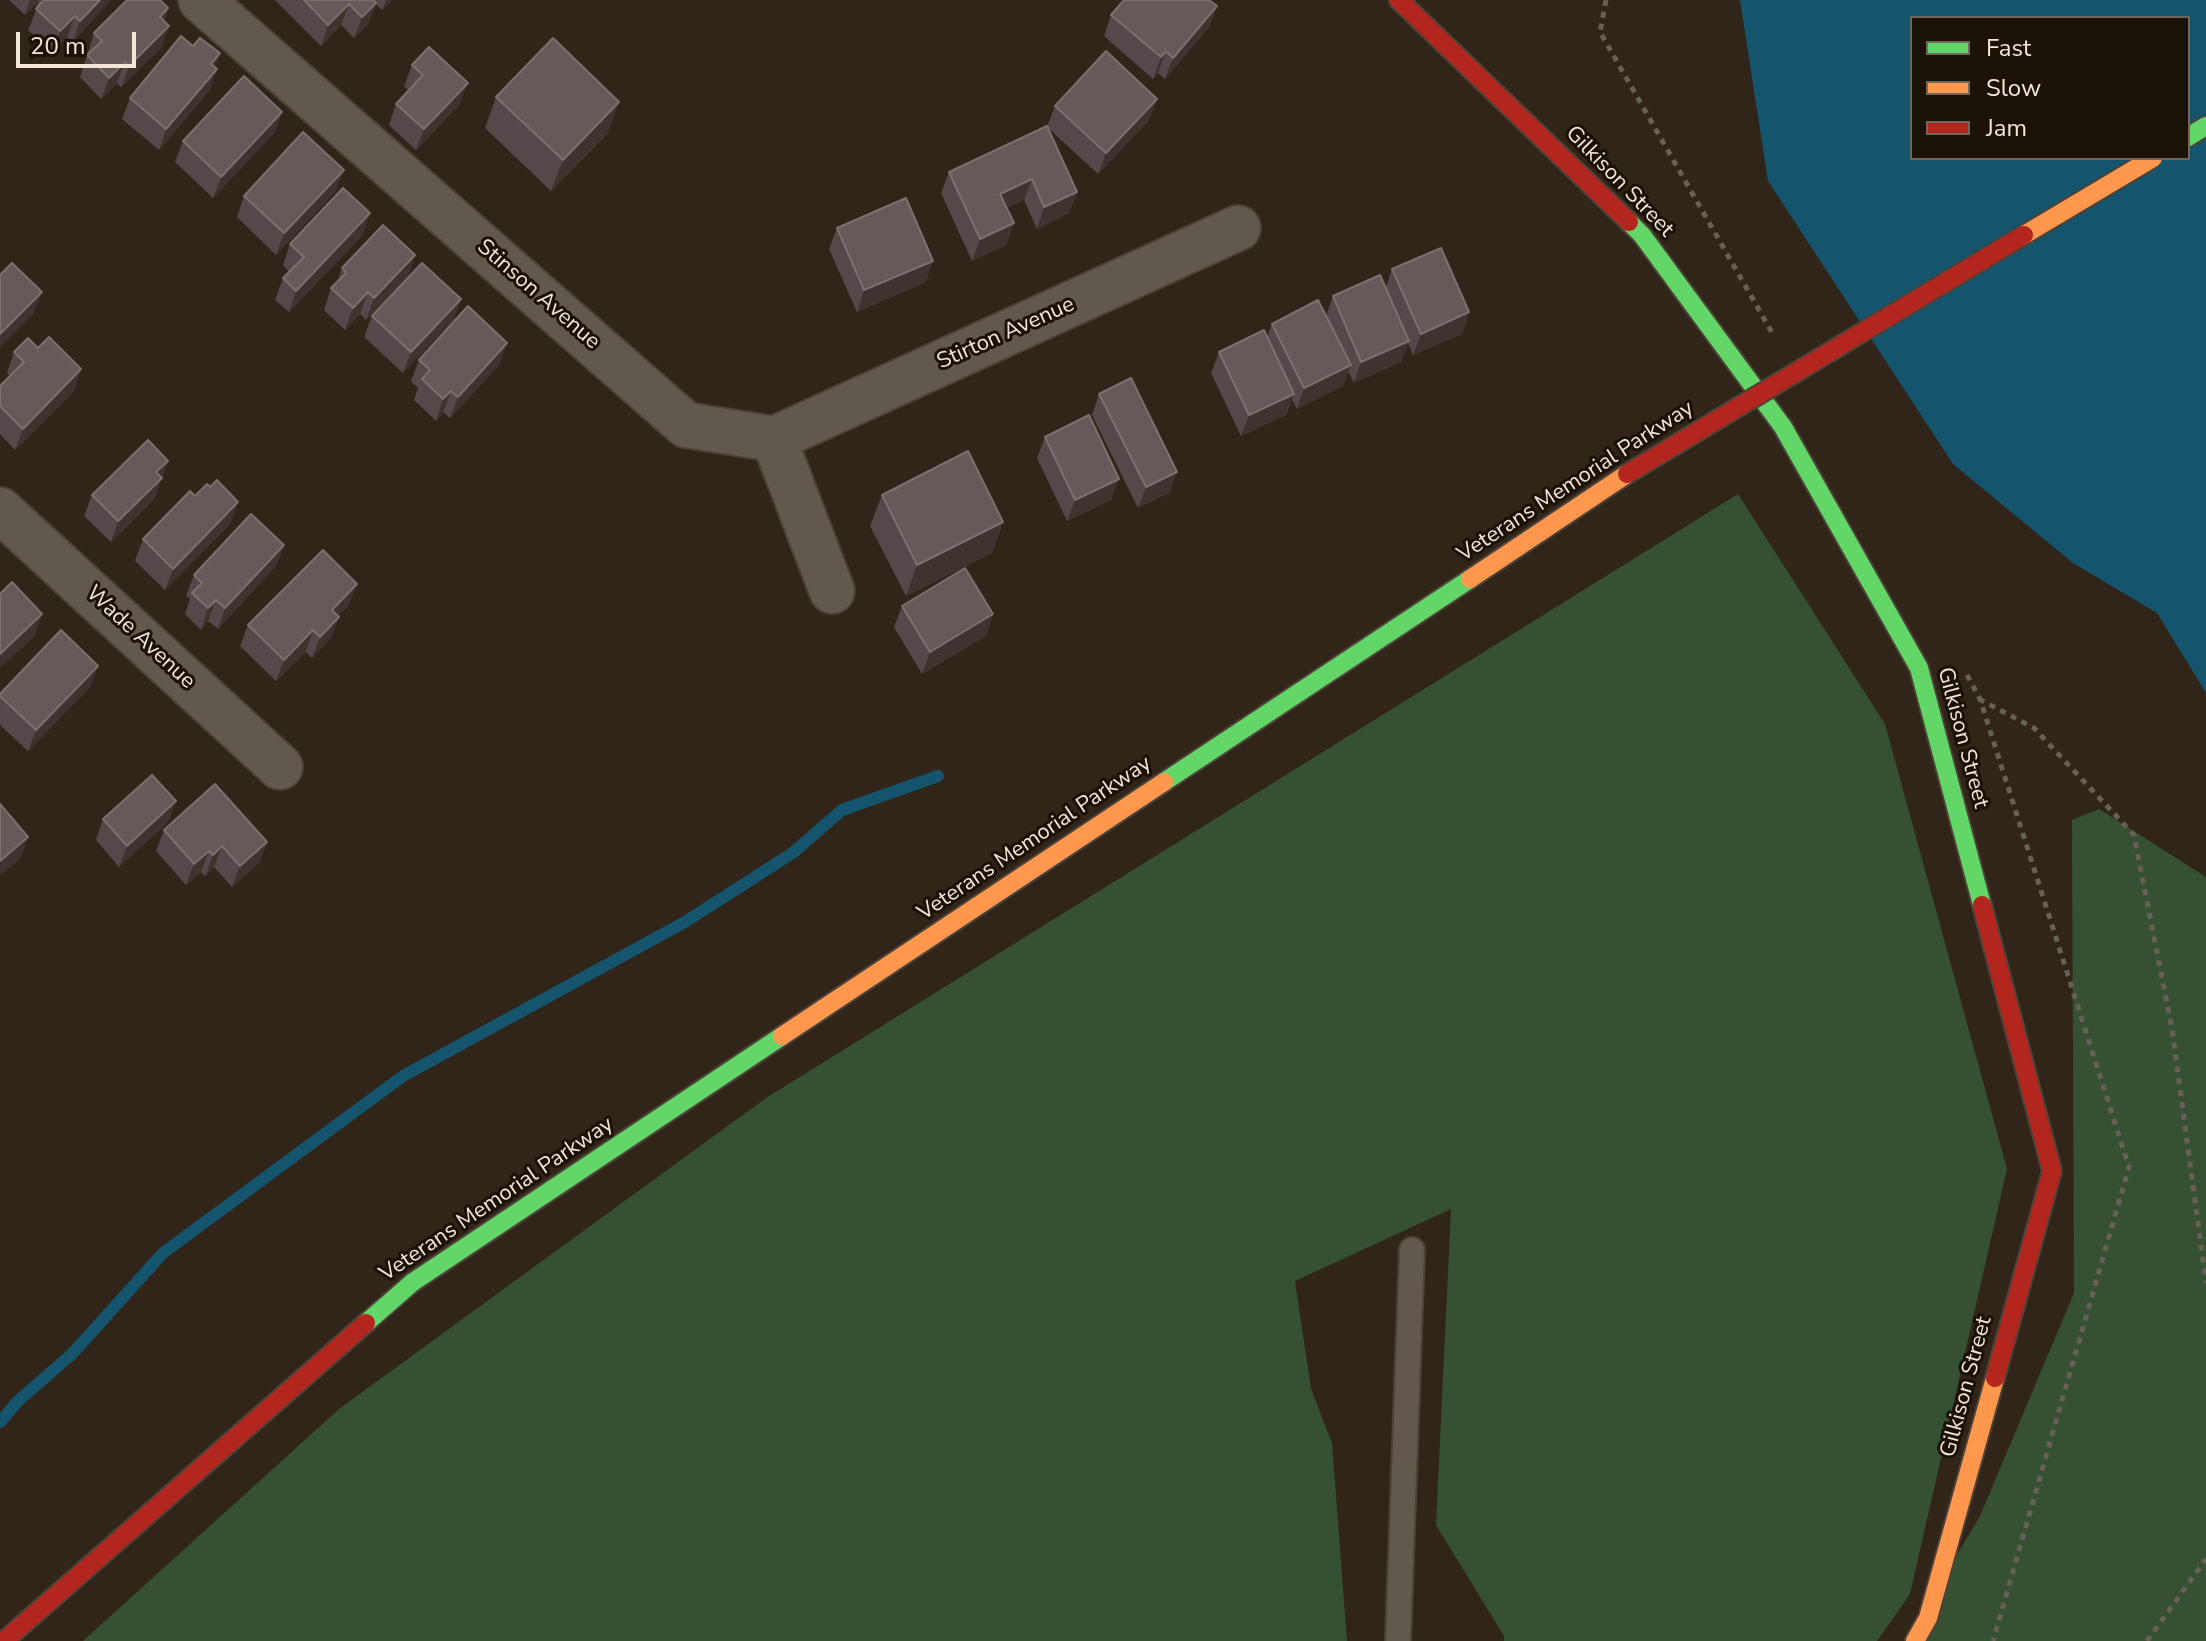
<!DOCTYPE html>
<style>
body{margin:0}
#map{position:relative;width:2206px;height:1641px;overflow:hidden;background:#302518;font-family:"Nunito Sans",sans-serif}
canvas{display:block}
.legend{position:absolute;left:1910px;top:16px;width:280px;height:144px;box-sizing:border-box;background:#1a1107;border:2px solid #71665a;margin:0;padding:10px 14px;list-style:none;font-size:24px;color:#f4e6d7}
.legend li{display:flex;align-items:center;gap:16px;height:40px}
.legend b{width:40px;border:2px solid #71665a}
.scale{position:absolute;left:16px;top:32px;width:120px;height:36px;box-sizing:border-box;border:4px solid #f4e6d7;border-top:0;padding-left:10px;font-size:24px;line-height:28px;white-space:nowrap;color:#f4e6d7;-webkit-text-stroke:6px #1a1107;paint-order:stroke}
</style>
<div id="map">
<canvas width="2206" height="1641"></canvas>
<ul class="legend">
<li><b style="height:10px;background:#63d668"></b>Fast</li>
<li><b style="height:10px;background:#ff974d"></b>Slow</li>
<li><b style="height:10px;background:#b3261e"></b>Jam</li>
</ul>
<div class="scale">20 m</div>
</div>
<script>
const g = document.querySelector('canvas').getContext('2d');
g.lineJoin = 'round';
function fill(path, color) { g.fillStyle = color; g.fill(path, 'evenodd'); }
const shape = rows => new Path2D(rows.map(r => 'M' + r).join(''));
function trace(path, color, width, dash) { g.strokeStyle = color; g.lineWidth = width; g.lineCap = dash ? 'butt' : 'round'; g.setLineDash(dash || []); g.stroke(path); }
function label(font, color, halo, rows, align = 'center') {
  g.font = font + ' "Nunito Sans",sans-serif'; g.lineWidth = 6; g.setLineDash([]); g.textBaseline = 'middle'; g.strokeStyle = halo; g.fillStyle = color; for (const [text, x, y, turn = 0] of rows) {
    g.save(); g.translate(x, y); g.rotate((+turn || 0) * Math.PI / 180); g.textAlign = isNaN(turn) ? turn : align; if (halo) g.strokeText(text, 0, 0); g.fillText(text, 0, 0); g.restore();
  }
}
const green = shape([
 [1738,494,1885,724,2007,1169,1910,1594,1877,1641,1504,1641,1504,1636,1436,1525,1451,1209,1295,1281,1311,1389,1332,1443,1347,1641,83,1641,339,1409,766,1098],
 [2099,809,2206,877,2206,1641,1905,1641,1980,1516,2074,1293,2072,820]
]);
const water = shape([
 [1740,0,2206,0,2206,693,2157,613,2073,563,1953,464,1768,181],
 [1912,18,2188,18,2188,158,1912,158]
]);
const stream = shape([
 [0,1422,18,1401,72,1354,163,1253,403,1076,685,922,794,852,842,810,938,776]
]);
const path = shape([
 [1606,0,1600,32,1774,336],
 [1967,675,1980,699,2129,1167,1993,1641],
 [1979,699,2034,728,2134,835,2172,1029,2206,1283],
 [2147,1641,2206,1559]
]);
const lane = shape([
 [1398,1641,1412,1250]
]);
const street = shape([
 [201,0,686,425,774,439,832,591],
 [774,439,1238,228],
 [0,510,280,767]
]);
const fast = shape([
 [2188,137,2206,126],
 [1629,222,1642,235,1783,427,1919,668,1982,905],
 [1164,782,1470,579],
 [366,1323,413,1282,782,1036]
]);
const slow = shape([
 [1470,579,1627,474],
 [782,1036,1164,782],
 [1915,1641,1928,1618,1995,1378]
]);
const jam = shape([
 [1399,0,1629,222],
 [1982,905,2052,1171,1995,1378],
 [4,1641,366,1323]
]);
const slowBridge = shape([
 [2024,235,2153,158]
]);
const jamBridge = shape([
 [1627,474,2024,235]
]);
const wall = shape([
 [9,0,39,0,25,15],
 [39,0,111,0,73,42,67,37,53,52,28,30,37,8,36,7],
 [275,0,392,0,382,10,376,4,368,24,354,38,341,25,321,46],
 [1217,6,1209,27,1165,79,1158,73,1153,79,1104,36,1111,15],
 [168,8,164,21,162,47,121,87,117,83,101,99,80,77,94,33],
 [193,46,220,53,214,67,217,69,209,91,159,150,122,119,130,98],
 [412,65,460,104,416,150,389,125,396,104,409,91,404,86],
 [496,97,608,133,551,191,485,128],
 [1157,99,1149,120,1098,174,1047,127,1055,106],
 [282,112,274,133,213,198,175,162,183,141],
 [1047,126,1077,192,1069,213,1037,229,1024,200,1007,208,1014,223,1006,245,972,261,941,193,949,172],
 [336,191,276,255,237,217,244,196],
 [837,228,926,282,857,312,829,249],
 [363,235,289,312,275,300,283,278,289,272,283,265,290,244],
 [415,255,408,276,366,320,360,314,345,330,324,310,331,288,337,283,342,268],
 [1392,269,1469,312,1462,334,1413,355,1408,343,1401,362,1354,383,1348,371,1343,386,1297,409,1292,399,1286,415,1241,436,1211,373,1219,352,1267,337,1272,324,1326,316,1333,296,1386,287],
 [461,299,453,320,403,373,364,337,372,316],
 [38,348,81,369,74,391,15,450,0,434,0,386,10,376,7,373,14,352],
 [419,360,500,364,450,418,443,412,436,421,414,400,418,388,411,381],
 [1099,394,1177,472,1169,493,1138,508,1092,415],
 [1045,437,1111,500,1067,521,1037,458],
 [168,461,154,499,111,542,84,516,92,495],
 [882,495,1003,522,992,553,906,596,870,526],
 [195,496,231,523,165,590,135,561,143,539],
 [284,545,276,566,218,629,208,621,201,630,185,614,190,599,186,596,194,575],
 [349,605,338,616,331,638,312,658,306,652,276,681,240,646,248,625],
 [902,606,993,614,986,636,922,674,894,627],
 [98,666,90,687,28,751,0,725,0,694],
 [176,801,168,822,119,867,96,840,103,819],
 [164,830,267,842,259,863,232,887,214,867,205,876,201,872,186,885,156,851]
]);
const shadedWall = shape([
 [30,0,38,0,25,15],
 [100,0,111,0,73,42,80,21],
 [386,0,392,0,382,10],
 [376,3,368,24,354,38,362,17],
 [349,4,341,25,321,46,328,25],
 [1217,6,1209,27,1165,79,1173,58],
 [168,8,160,29,160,17],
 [75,16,67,37,53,52,60,31],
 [169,26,162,47,121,87,129,66],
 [1166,51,1158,73,1153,79,1161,57],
 [220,53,212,75,211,64],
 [125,62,117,83,101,99,109,78],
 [217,69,209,91,159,150,166,129],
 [468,83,460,104,416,150,424,129],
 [1157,99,1149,120,1098,174,1106,153],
 [619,102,608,133,551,191,563,160],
 [282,112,274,133,213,198,221,177],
 [344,170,336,191,276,255,284,233],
 [1032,179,1024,200,993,215,1000,194],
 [1077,192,1069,213,1037,229,1044,207],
 [370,213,363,235,289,312,296,291],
 [1014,223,1006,245,972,261,980,239],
 [415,255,408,276,366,320,374,298],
 [933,261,926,282,857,312,864,290],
 [42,292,34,313,0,347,0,334],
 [368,292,360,314,345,330,353,308],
 [461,299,453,320,403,373,411,352],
 [1469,312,1462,334,1413,355,1421,334],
 [1409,341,1401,362,1354,383,1361,362],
 [507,343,500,364,450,418,458,397],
 [1351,365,1343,386,1297,409,1304,388],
 [81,369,74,391,15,450,23,429],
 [451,391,443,412,436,421,443,399],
 [1294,394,1286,415,1241,436,1249,415],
 [168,461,154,499,111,542,118,521,156,472],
 [1177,472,1169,493,1138,508,1146,487],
 [1119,479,1111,500,1067,521,1075,500],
 [238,502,231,523,165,590,173,569],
 [1003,522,992,553,906,596,917,565],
 [284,545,276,566,218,629,225,608],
 [357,584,349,605,324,631,332,610],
 [216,600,208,621,201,630,208,608],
 [42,614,35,636,0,668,0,654],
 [993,614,986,636,922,674,930,652],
 [339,617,331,638,312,658,320,637],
 [313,630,306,652,276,681,284,660],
 [98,666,90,687,28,751,36,730],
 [176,801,168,822,119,867,127,846],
 [28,837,21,858,0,876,0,861],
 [267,842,259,863,232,887,240,866],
 [222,846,214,867,205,876,213,855],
 [209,851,201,872,186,885,194,864]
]);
const building = shape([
 [44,0,100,0,80,21,75,16,60,31,36,9,44,0],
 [127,0,160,0,168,8,160,17,169,26,129,66,125,62,109,78,87,55,102,41,94,33,127,0],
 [304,0,373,0,376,3,362,17,349,4,328,25,304,0],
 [1124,0,1209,0,1217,6,1173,58,1166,51,1161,57,1111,15,1124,0],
 [181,36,193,46,200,38,220,53,211,64,217,69,166,129,130,98,181,36],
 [553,38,619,102,563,160,496,97,553,38],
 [429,47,468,83,424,129,396,104,423,75,412,65,429,47],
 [1106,51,1157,99,1106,153,1055,106,1106,51],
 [244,76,282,112,221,177,183,141,244,76],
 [1047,126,1077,192,1044,207,1032,179,1000,194,1014,223,980,239,949,172,1047,126],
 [303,132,344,170,284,233,244,196,303,132],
 [343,188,370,213,296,291,283,278,304,257,290,244,343,188],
 [906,198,933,261,864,290,837,228,906,198],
 [383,225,415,255,374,298,368,292,353,308,331,288,346,273,342,268,383,225],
 [1441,248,1469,312,1421,334,1392,269,1441,248],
 [12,263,42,292,0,334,0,275,12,263],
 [422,263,461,299,411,352,372,316,422,263],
 [1380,275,1409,341,1361,362,1333,296,1380,275],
 [1318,300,1351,365,1304,388,1272,324,1318,300],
 [468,306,507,343,458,397,451,391,443,399,422,379,430,370,419,360,468,306],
 [1264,330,1294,394,1249,415,1219,352,1264,330],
 [49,337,81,369,23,429,0,406,0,386,24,362,14,352,28,338,38,348,49,337],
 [1131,378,1177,472,1146,487,1099,394,1131,378],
 [1089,415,1119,479,1075,500,1045,437,1089,415],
 [148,440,168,461,156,472,162,478,118,521,92,495,148,440],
 [968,451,1003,522,917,565,882,495,968,451],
 [217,480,238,502,173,569,143,539,190,491,195,496,207,484,210,487,217,480],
 [251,514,284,545,225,608,216,600,208,608,192,593,202,583,194,575,251,514],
 [323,550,357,584,332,610,339,617,320,637,313,630,284,660,248,625,323,550],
 [965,568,993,614,930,652,902,606,965,568],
 [12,582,42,614,0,654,0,594,12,582],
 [61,630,98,666,36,730,0,696,0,694,61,630],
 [152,775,176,801,127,846,103,819,152,775],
 [215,784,267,842,240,866,222,846,213,855,209,851,194,864,164,830,215,784],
 [0,804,28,837,0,861,0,804]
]);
const streetNames = [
 ["Gilkison Street",1619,182,46],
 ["Stinson Avenue",538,295,41],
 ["Stirton Avenue",1006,334,-24],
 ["Veterans Memorial Parkway",1576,482,-33],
 ["Wade Avenue",140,638,43],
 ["Gilkison Street",1962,738,75],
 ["Veterans Memorial Parkway",1035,839,-34],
 ["Veterans Memorial Parkway",497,1200,-34],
 ["Gilkison Street",1967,1387,-75]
];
fill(green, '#365131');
fill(water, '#15546d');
trace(stream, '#15546d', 12);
trace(lane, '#4c4239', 28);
trace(street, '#4c4239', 48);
trace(fast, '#4c4239', 22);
trace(slow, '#4c4239', 22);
trace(jam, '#4c4239', 22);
trace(path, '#676056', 5, [6, 6]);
trace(lane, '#61584e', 24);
trace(street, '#61584e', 44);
trace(fast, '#63d668', 18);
trace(slow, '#ff974d', 18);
trace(jam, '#b3261e', 18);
trace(slowBridge, '#4c4239', 22, []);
trace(jamBridge, '#4c4239', 22, []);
trace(slowBridge, '#ff974d', 18);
trace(jamBridge, '#b3261e', 18);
fill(wall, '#55484a');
fill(shadedWall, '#3f332f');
fill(building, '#665959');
trace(building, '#7c6f6d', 2);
label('22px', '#f4e6d7', '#1a1107', streetNames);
</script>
